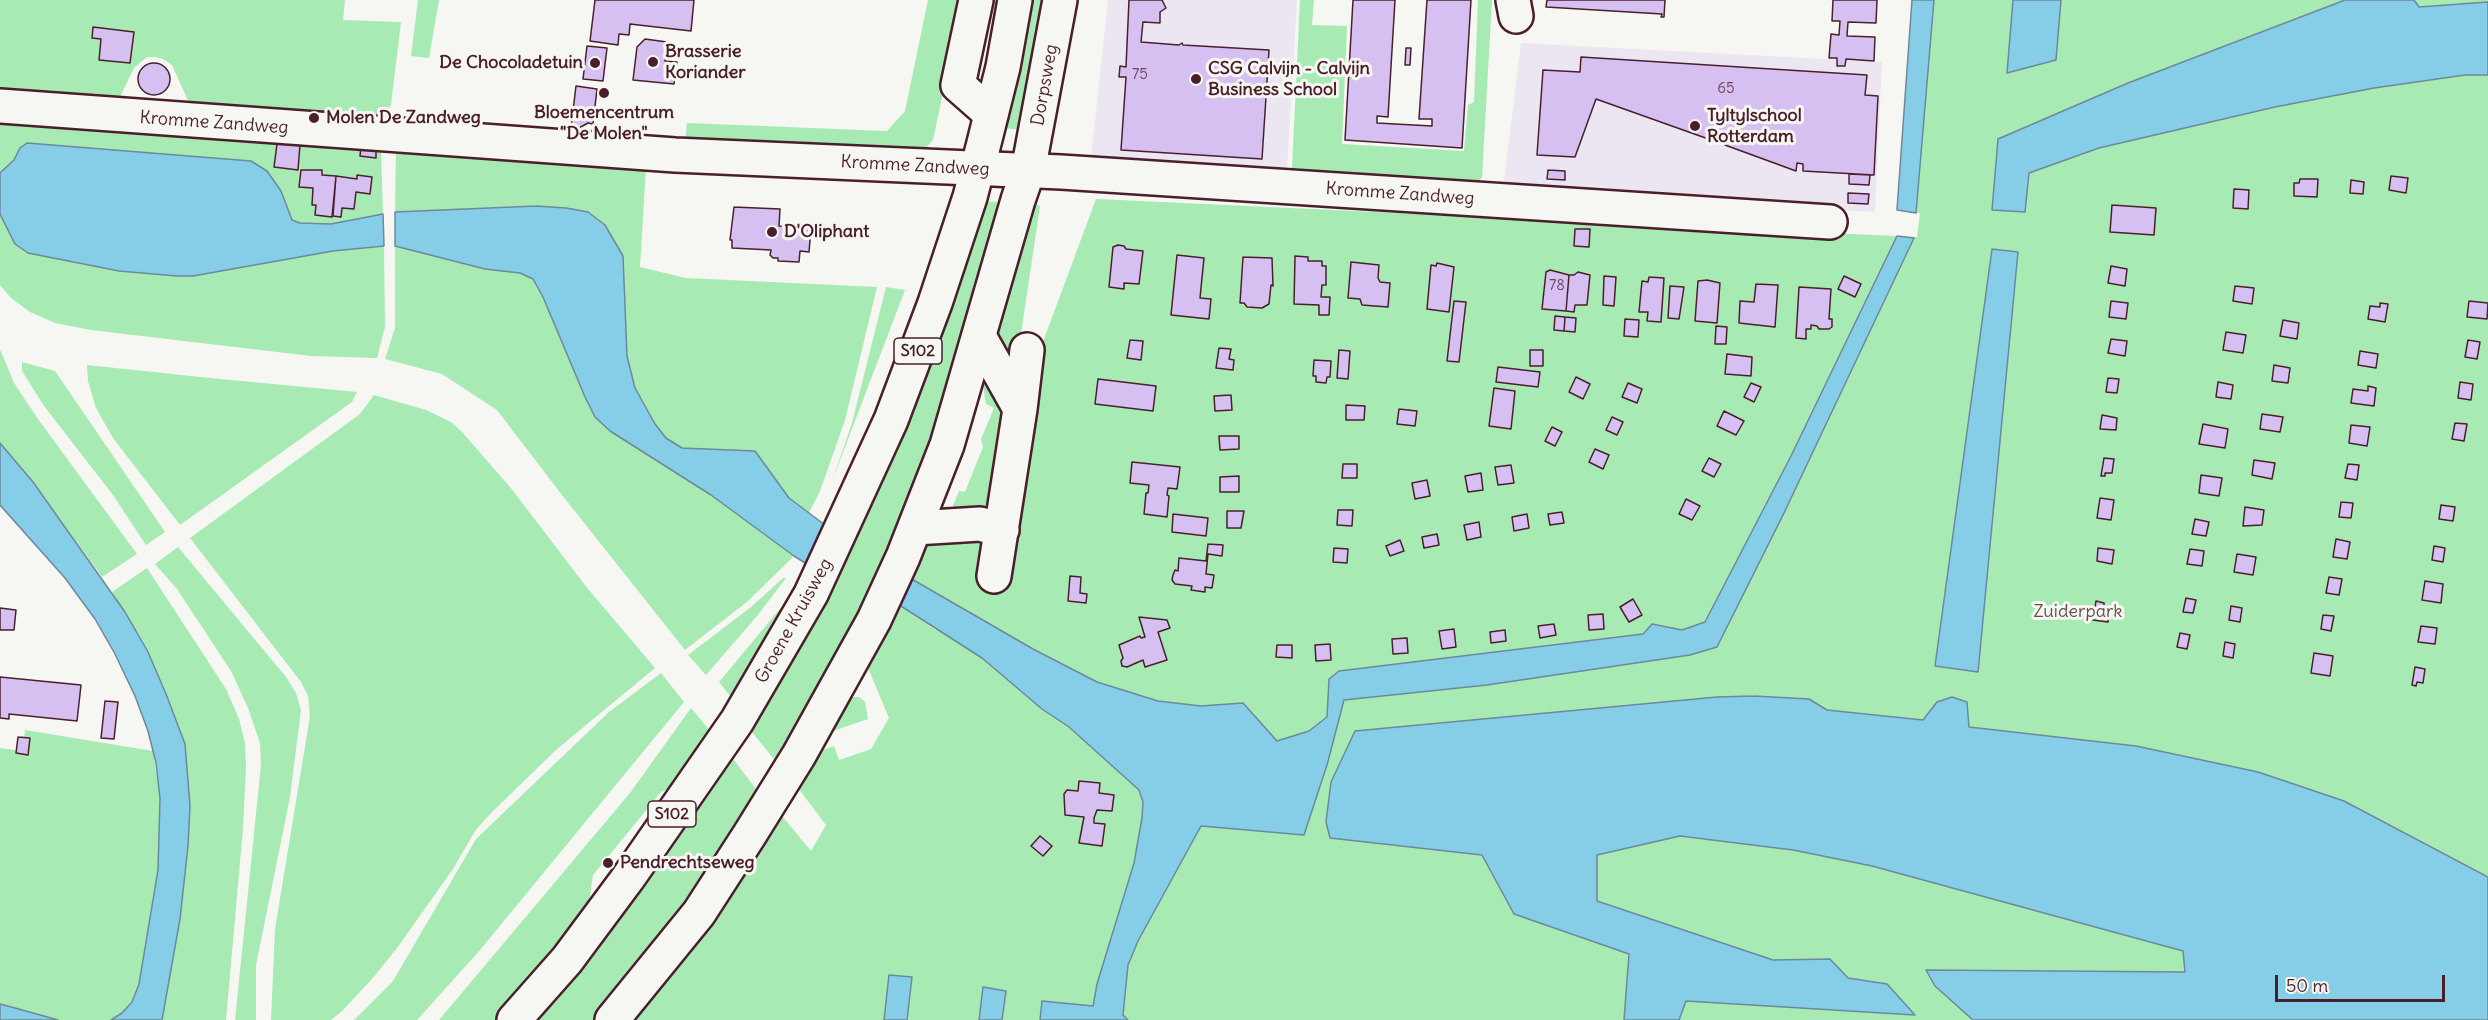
<!DOCTYPE html>
<style>
body{margin:0}
#map{position:relative;width:2488px;height:1020px;overflow:hidden;background:#f6f6f2;font-family:Delius,sans-serif}
canvas{display:block}
.scale{position:absolute;left:2275px;top:975px;width:170px;height:27px;box-sizing:border-box;border:3px solid #4a1f2b;border-top:0;padding-left:8px;font-size:18px;line-height:21px;white-space:nowrap;color:#4a1f2b;-webkit-text-stroke:4px #f6f6f2;paint-order:stroke}
</style>
<div id="map">
<canvas width="2488" height="1020"></canvas>
<div class="scale">50 m</div>
</div>
<script>
const g = document.querySelector('canvas').getContext('2d');
g.lineJoin = 'round';
function fill(path, color) { g.fillStyle = color; g.fill(path, 'evenodd'); }
const shape = rows => new Path2D(rows.map(r => 'M' + r).join(''));
function trace(path, color, width, dash) { g.strokeStyle = color; g.lineWidth = width; g.lineCap = dash ? 'butt' : 'round'; g.setLineDash(dash || []); g.stroke(path); }
function label(font, color, halo, rows, align = 'center') {
  g.font = font + ' Delius,sans-serif'; g.lineWidth = 6; g.setLineDash([]); g.textBaseline = 'middle'; g.strokeStyle = halo; g.fillStyle = color; for (const [text, x, y, turn = 0] of rows) {
    g.save(); g.translate(x, y); g.rotate((+turn || 0) * Math.PI / 180); g.textAlign = isNaN(turn) ? turn : align; if (halo) g.strokeText(text, 0, 0); g.fillText(text, 0, 0); g.restore();
  }
}
const built = shape([
 [1108,0,1297,0,1287,169,1091,157],
 [1521,43,1882,62,1875,212,1503,190]
]);
const green = shape([
 [0,0,345,0,343,20,401,22,391,104,384,120,190,105,172,65,163,59,155,57,147,57,134,68,119,99,0,92],
 [418,0,439,0,429,58,411,56],
 [928,0,968,0,950,59,933,140,922,152,685,142,687,123,887,131,905,111],
 [1027,0,1048,0,1022,130,1003,128],
 [1300,0,1314,0,1312,25,1347,26,1342,144,1464,151,1468,105,1474,102,1478,0,1492,0,1482,177,1479,181,1297,170,1292,168],
 [1934,0,2488,0,2488,1020,625,1020,778,811,811,851,826,825,795,784,818,752,834,746,839,760,871,749,889,718,868,668,867,655,893,601,937,631,904,575,946,506,952,508,959,491,965,492,983,447,981,439,994,408,986,404,982,380,987,365,998,386,1008,436,1096,199,1917,237,1920,213,1916,213],
 [0,113,381,150,383,214,331,224,300,223,292,220,281,191,267,171,251,161,20,148,14,160,0,173],
 [396,145,646,166,640,267,686,278,877,287,845,420,820,491,809,513,789,498,755,451,682,448,666,438,655,424,635,388,627,356,536,206,395,212],
 [979,201,997,202,997,209,965,321,945,414,903,520,831,680,778,764,747,726],
 [1034,203,1040,206,1015,374,996,338],
 [0,214,15,244,28,253,119,271,177,276,193,276,333,251,384,246,385,327,377,358,311,356,91,330,55,323,30,312,11,298,0,285],
 [395,246,485,269,520,273,533,280,543,297,585,397,595,417,610,431,711,495,794,556,748,601,685,650,562,495,497,410,442,374,385,359,395,328],
 [886,287,905,290,832,481,852,423],
 [0,349,14,383,38,419,137,554,102,577,33,482,0,443],
 [22,362,55,371,165,532,146,545,113,495,44,406,22,371],
 [87,365,210,378,357,392,352,402,180,525,113,438,96,408,88,381],
 [374,395,426,410,451,422,462,432,510,487,588,589,655,668,557,749,489,815,475,831,453,869,397,948,372,979,342,1011,331,1020,271,1020,275,929,310,716,308,696,301,682,190,538,360,414],
 [178,547,286,677,296,693,301,710,290,797,256,965,256,1020,235,1020,261,765,260,743,248,708,231,671,177,589,155,564],
 [147,568,226,689,239,719,245,743,246,768,243,828,226,1020,162,1020,180,919,188,846,190,806,185,744,166,694,148,652,112,592],
 [783,578,786,578,757,616,706,675,688,655,751,607],
 [798,587,733,700,719,682],
 [661,673,684,702,480,950,417,1020,354,1020,393,981,476,839,609,712],
 [851,697,859,697,865,702,868,719,830,732,842,701],
 [691,708,711,732,689,779,661,792,593,875,586,924,499,1020,439,1020,630,793],
 [25,730,153,751,160,799,158,870,139,984,132,1002,122,1013,111,1020,58,1020,0,1004,0,748,23,751],
 [731,756,761,796,681,915,597,1020,534,1020]
]);
const water = shape([
 [1912,0,1934,0,1916,213,1897,210,1912,0],
 [2013,0,2061,0,2056,60,2007,73,2013,0],
 [2345,0,2414,0,2419,7,2488,2,2488,75,2465,75,2374,88,2275,107,2099,148,2029,173,2025,212,1992,210,1998,139,2128,83,2345,0],
 [27,143,251,161,267,171,281,191,292,220,300,223,331,224,383,214,384,246,333,251,193,276,177,276,119,271,28,253,15,244,0,214,0,173,14,160,20,148,27,143],
 [536,206,566,208,588,212,605,225,623,256,627,356,635,388,655,424,666,438,682,448,755,451,789,498,841,537,832,580,794,556,711,495,610,431,595,417,585,397,543,297,533,279,520,273,485,269,395,246,395,212,536,206],
 [1897,236,1914,238,1784,513,1717,647,1690,655,1487,685,1344,700,1327,765,1304,835,1201,826,1138,941,1128,965,1123,1015,1128,1020,1040,1020,1042,1001,1093,1006,1097,984,1134,863,1142,818,1143,802,1139,790,1069,727,1042,709,982,658,893,601,884,563,1033,649,1097,682,1158,701,1201,706,1243,703,1277,741,1309,731,1327,717,1329,679,1339,671,1643,634,1652,624,1682,630,1705,622,1791,456,1897,236],
 [1992,249,2018,252,1978,672,1935,666,1992,249],
 [0,443,33,482,125,612,148,652,166,694,185,744,190,806,188,846,180,919,162,1020,111,1020,122,1013,132,1002,139,984,158,870,160,799,156,763,148,731,135,696,115,654,95,619,65,578,0,505,0,443],
 [1754,696,1809,699,1827,710,1923,720,1937,702,1952,697,1967,702,1969,727,2136,746,2258,772,2344,801,2488,877,2488,1020,1973,1020,1935,986,1926,970,2185,972,2183,951,1872,866,1793,850,1680,836,1597,855,1597,901,1773,960,1830,959,1848,978,1887,984,1915,1015,1686,1001,1679,1020,1624,1020,1629,954,1514,914,1482,855,1330,838,1326,822,1331,782,1355,731,1717,697,1754,696],
 [889,975,912,977,907,1020,884,1020,889,975],
 [983,987,1006,991,1002,1020,979,1020,983,987],
 [0,1004,15,1008,58,1020,0,1020,0,1004]
]);
const building = shape([
 [595,0,694,0,691,31,630,24,629,35,619,34,618,45,590,41,595,0],
 [1129,0,1162,0,1166,8,1160,12,1160,23,1143,22,1141,42,1179,45,1182,43,1183,45,1269,50,1262,159,1121,150,1126,77,1119,77,1120,66,1126,67,1129,0],
 [1353,0,1395,0,1388,117,1377,116,1377,123,1432,126,1432,119,1419,119,1427,0,1471,0,1462,148,1345,140,1353,0],
 [1547,0,1665,0,1664,17,1661,17,1662,14,1546,7,1547,0],
 [1833,0,1877,0,1876,23,1848,22,1847,36,1875,37,1874,61,1846,59,1845,66,1837,66,1837,58,1829,58,1831,34,1839,35,1840,21,1832,21,1833,0],
 [93,27,134,32,130,63,99,60,101,39,92,38,93,27],
 [645,39,667,42,665,61,677,62,674,84,633,80,637,47,645,39],
 [587,46,607,48,603,81,583,79,587,46],
 [1406,48,1411,48,1410,65,1405,65,1406,48],
 [1581,57,1867,75,1865,95,1878,96,1874,175,1803,171,1803,164,1797,163,1796,171,1725,145,1725,139,1714,139,1714,141,1596,99,1575,157,1537,155,1543,70,1580,72,1581,57],
 '138 79a16 16 0 1 1 32 0a16 16 0 1 1-32 0Z',
 [576,86,597,89,593,124,588,123,579,128,571,127,576,86],
 [277,144,300,145,298,170,274,167,277,144],
 [361,147,376,148,376,158,360,156,361,147],
 [301,170,322,170,322,175,336,176,332,217,315,215,316,205,312,205,313,188,299,187,301,170],
 [1548,170,1565,171,1565,180,1547,179,1548,170],
 [1849,174,1870,175,1869,185,1849,184,1849,174],
 [357,175,372,177,370,194,356,192,354,209,342,208,341,217,333,216,336,176,357,179,357,175],
 [2391,176,2408,178,2406,193,2389,190,2391,176],
 [2300,179,2318,179,2317,197,2294,196,2294,183,2299,183,2300,179],
 [2351,180,2364,182,2363,194,2350,193,2351,180],
 [2234,189,2249,190,2248,209,2233,208,2234,189],
 [1848,193,1869,194,1868,204,1848,203,1848,193],
 [2112,205,2156,208,2154,235,2110,232,2112,205],
 [734,207,780,209,779,226,811,228,809,252,800,251,799,262,778,261,778,258,773,258,770,255,771,250,732,248,732,240,730,240,734,207],
 [1575,229,1590,229,1589,247,1574,246,1575,229],
 [1118,245,1124,246,1126,249,1143,251,1139,284,1124,283,1124,289,1109,287,1113,247,1118,245],
 [1177,255,1204,258,1200,298,1211,299,1209,319,1171,315,1177,255],
 [1295,256,1308,257,1308,261,1322,261,1322,266,1326,266,1326,285,1322,285,1321,297,1330,297,1329,315,1319,315,1319,305,1294,304,1295,256],
 [1243,257,1272,258,1273,286,1271,285,1269,304,1262,308,1247,307,1244,303,1240,303,1243,257],
 [1351,262,1379,265,1378,278,1380,282,1390,283,1388,307,1362,305,1360,299,1348,298,1351,262],
 [1437,263,1454,267,1449,312,1427,309,1431,265,1436,266,1437,263],
 [2111,266,2127,269,2125,286,2108,283,2111,266],
 [1550,270,1569,275,1566,311,1542,309,1546,272,1550,270],
 [1578,272,1590,275,1587,305,1575,305,1574,312,1566,311,1569,275,1574,275,1578,272],
 [1604,276,1616,277,1614,306,1603,305,1604,276],
 [1844,276,1861,284,1855,297,1838,289,1844,276],
 [1649,277,1664,278,1661,322,1647,321,1648,312,1639,312,1642,281,1648,282,1649,277],
 [1707,280,1720,283,1717,323,1695,321,1698,281,1707,280],
 [1756,284,1778,285,1775,327,1739,323,1740,301,1754,302,1756,284],
 [1670,286,1684,287,1679,319,1668,318,1670,286],
 [2235,286,2254,288,2252,304,2233,301,2235,286],
 [1799,287,1831,289,1829,319,1832,319,1832,327,1829,329,1819,329,1817,326,1811,325,1811,329,1806,329,1806,339,1796,338,1799,287],
 [1454,301,1466,302,1459,362,1447,361,1454,301],
 [2111,301,2128,303,2126,319,2109,317,2111,301],
 [2469,301,2488,303,2487,319,2467,317,2469,301],
 [2380,303,2388,304,2385,322,2368,319,2370,306,2380,307,2380,303],
 [1555,316,1565,317,1564,331,1554,330,1555,316],
 [1565,317,1576,318,1575,332,1564,331,1565,317],
 [1625,319,1639,320,1638,337,1624,336,1625,319],
 [2283,320,2299,323,2297,339,2280,336,2283,320],
 [1716,326,1727,327,1726,344,1715,344,1716,326],
 [2226,332,2246,335,2243,353,2223,350,2226,332],
 [2111,339,2127,341,2125,356,2108,353,2111,339],
 [1130,340,1143,341,1141,360,1127,358,1130,340],
 [2468,340,2480,342,2477,359,2465,357,2468,340],
 [1219,348,1231,349,1229,359,1234,360,1233,370,1216,368,1219,348],
 [1339,350,1350,351,1348,379,1337,378,1339,350],
 [1530,350,1543,350,1543,366,1530,366,1530,350],
 [2360,351,2378,354,2376,368,2358,365,2360,351],
 [1727,354,1752,357,1751,376,1725,374,1727,354],
 [1314,360,1331,361,1330,377,1327,377,1326,383,1316,382,1316,376,1313,376,1314,360],
 [2274,365,2290,368,2288,383,2272,381,2274,365],
 [1498,367,1540,372,1538,387,1496,382,1498,367],
 [1576,377,1590,384,1583,399,1569,392,1576,377],
 [2108,378,2119,379,2117,393,2106,392,2108,378],
 [1098,379,1156,386,1153,411,1095,404,1098,379],
 [2218,382,2233,385,2231,399,2216,397,2218,382],
 [2460,382,2473,384,2471,400,2458,398,2460,382],
 [1628,383,1642,389,1637,403,1622,397,1628,383],
 [1751,383,1761,387,1754,402,1744,397,1751,383],
 [2368,386,2376,388,2374,406,2351,403,2353,389,2368,391,2368,386],
 [1494,388,1515,391,1511,429,1489,426,1494,388],
 [1231,395,1232,410,1215,411,1214,396,1231,395],
 [1346,405,1365,406,1364,420,1346,420,1346,405],
 [1399,409,1417,411,1415,426,1397,424,1399,409],
 [1724,411,1744,421,1736,435,1717,426,1724,411],
 [2262,414,2283,417,2280,432,2260,429,2262,414],
 [2102,415,2117,418,2116,430,2100,429,2102,415],
 [1612,417,1623,422,1617,435,1606,430,1612,417],
 [2455,423,2467,424,2464,441,2452,439,2455,423],
 [2203,424,2228,429,2225,448,2199,444,2203,424],
 [2351,425,2370,427,2367,446,2349,443,2351,425],
 [1552,427,1562,432,1555,446,1545,441,1552,427],
 [1219,436,1239,436,1239,449,1220,450,1219,436],
 [1595,449,1609,455,1603,469,1589,462,1595,449],
 [1709,458,1721,464,1714,477,1702,471,1709,458],
 [2104,458,2114,459,2112,473,2105,473,2105,476,2101,476,2104,458],
 [2254,460,2275,463,2272,479,2252,475,2254,460],
 [1132,462,1180,467,1177,489,1168,488,1167,495,1169,496,1167,517,1144,514,1146,493,1148,493,1149,485,1130,483,1132,462],
 [1343,464,1357,464,1357,478,1342,478,1343,464],
 [2348,464,2359,465,2357,480,2345,478,2348,464],
 [1511,465,1514,483,1498,485,1495,467,1511,465],
 [1481,473,1483,490,1468,492,1465,476,1481,473],
 [2201,475,2222,478,2219,496,2199,493,2201,475],
 [1239,476,1239,492,1220,492,1220,477,1239,476],
 [1427,480,1430,496,1415,499,1412,483,1427,480],
 [2100,498,2114,500,2111,520,2097,518,2100,498],
 [1686,499,1700,506,1692,520,1679,514,1686,499],
 [2341,502,2353,503,2351,518,2339,517,2341,502],
 [2441,505,2455,507,2453,521,2439,519,2441,505],
 [2245,507,2264,510,2262,525,2243,526,2245,507],
 [1338,510,1353,510,1352,526,1337,525,1338,510],
 [1227,511,1244,511,1241,528,1227,528,1227,511],
 [1562,512,1564,523,1550,525,1548,514,1562,512],
 [1173,514,1208,518,1206,536,1172,532,1173,514],
 [1527,514,1529,528,1514,531,1512,517,1527,514],
 [2195,519,2209,522,2206,536,2192,534,2195,519],
 [1479,522,1481,537,1467,540,1464,525,1479,522],
 [1437,534,1439,545,1424,548,1422,537,1437,534],
 [2336,539,2350,542,2347,559,2333,557,2336,539],
 [1400,540,1404,551,1390,556,1386,546,1400,540],
 [1208,544,1223,545,1222,556,1208,554,1206,574,1214,575,1212,588,1205,587,1205,592,1191,590,1192,586,1175,584,1172,580,1173,575,1175,570,1178,571,1179,558,1206,561,1208,544],
 [2434,546,2445,548,2443,562,2432,560,2434,546],
 [1334,548,1348,549,1347,563,1333,562,1334,548],
 [2098,548,2114,550,2112,564,2097,561,2098,548],
 [2190,549,2204,551,2202,566,2187,564,2190,549],
 [2237,554,2256,557,2253,575,2234,572,2237,554],
 [1070,576,1081,577,1080,593,1087,594,1086,603,1068,601,1070,576],
 [2329,577,2342,579,2339,595,2326,593,2329,577],
 [2425,581,2443,584,2441,603,2422,600,2425,581],
 [2186,598,2196,600,2193,613,2183,612,2186,598],
 [1633,599,1642,615,1629,622,1620,607,1633,599],
 [2096,601,2104,603,2104,606,2110,608,2108,622,2093,620,2096,601],
 [2231,606,2242,608,2240,622,2229,620,2231,606],
 [0,608,16,610,14,630,0,630,0,608],
 [1603,614,1604,629,1589,630,1588,615,1603,614],
 [2323,615,2334,616,2331,631,2321,629,2323,615],
 [1139,617,1167,620,1170,628,1158,632,1167,660,1145,667,1143,660,1127,667,1122,666,1121,661,1123,658,1119,645,1140,636,1141,638,1145,637,1139,617],
 [1554,624,1556,635,1540,638,1538,626,1554,624],
 [2421,626,2437,628,2435,644,2418,642,2421,626],
 [1454,629,1456,647,1442,649,1439,631,1454,629],
 [1505,630,1506,641,1491,643,1490,632,1505,630],
 [2180,633,2190,635,2187,649,2177,647,2180,633],
 [1407,638,1408,653,1393,654,1392,639,1407,638],
 [2225,642,2235,644,2233,658,2223,656,2225,642],
 [1330,644,1331,660,1316,661,1315,645,1330,644],
 [1277,645,1292,645,1292,658,1276,657,1277,645],
 [2314,653,2333,656,2330,676,2311,673,2314,653],
 [2415,667,2425,669,2423,683,2417,682,2416,686,2412,685,2415,667],
 [0,677,81,685,77,721,9,714,9,719,0,718,0,677],
 [105,701,118,702,114,739,101,738,105,701],
 [18,737,30,738,28,755,16,753,18,737],
 [1079,781,1100,783,1099,793,1114,795,1112,811,1097,810,1094,818,1094,823,1105,824,1102,846,1079,843,1084,817,1065,815,1064,794,1067,790,1078,791,1079,781],
 [1040,836,1052,846,1043,856,1031,846,1040,836]
]);
const minor = shape([
 [976,0,958,85,991,114],
 [1513,0,1516,16],
 [0,106,675,155,1061,172,1830,222],
 [979,336,1020,409],
 [915,528,980,524,1002,530],
 [994,576,1020,409,1027,350]
]);
const major = shape([
 [514,1020,567,960,628,878,737,721,811,594,891,420,935,303,970,197,983,147,1003,67,1015,0],
 [612,1020,699,913,750,834,799,755,874,620,903,557,947,445,1018,200,1028,171,1060,0]
]);
const markers = [
 [653,62,6,"#4a1f2b"],
 [595,63,6,"#4a1f2b"],
 [1196,79,6,"#4a1f2b"],
 [604,93,6,"#4a1f2b"],
 [314,118,6,"#4a1f2b"],
 [1695,126,6,"#4a1f2b"],
 [772,232,6,"#4a1f2b"],
 [608,863,6,"#4a1f2b"]
];
const numberNames = [
 ["75",1140,75],
 ["65",1726,89],
 ["78",1557,286]
];
const shields = [
 [918,351,48],
 [672,814,48]
];
const shieldNames = [
 ["S102",918,351],
 ["S102",672,814]
];
const poiNames = [
 ["Brasserie",665,52],
 ["Koriander",665,73],
 ["De Chocoladetuin",583,63,"right"],
 ["CSG Calvijn - Calvijn",1208,69],
 ["Business School",1208,90],
 ["Bloemencentrum",604,113,"center"],
 ["\"De Molen\"",604,134,"center"],
 ["Tyltylschool",1707,116],
 ["Rotterdam",1707,137],
 ["Molen De Zandweg",326,118],
 ["D'Oliphant",784,232],
 ["Pendrechtseweg",620,863]
];
const streetNames = [
 ["Dorpsweg",1045,85,-80],
 ["Kromme Zandweg",214,123,4],
 ["Kromme Zandweg",915,166,3],
 ["Kromme Zandweg",1400,194,4],
 ["Groene Kruisweg",794,621,-61]
];
const parkNames = [
 ["Zuiderpark",2078,612]
];
fill(built, '#ece6f2');
fill(green, '#a8eab4');
fill(water, '#86cee7');
trace(water, '#6e889c', 1.5);
fill(building, '#d5c0f1');
trace(building, '#4a1f2b', 1.5);
trace(minor, '#4a1f2b', 38);
trace(major, '#4a1f2b', 38);
trace(minor, '#f6f6f2', 33);
trace(major, '#f6f6f2', 33);
for (const [x, y, r, color] of markers) { const dot = new Path2D(); dot.arc(x, y, r, 0, 2 * Math.PI); g.fillStyle = color; g.fill(dot); trace(dot, '#f6f6f2', 2); }
label('15px', '#6d475c', null, numberNames);
for (const [x, y, w] of shields) { const box = new Path2D(); box.roundRect(x - w / 2, y - 13, w, 26, 4.5); g.fillStyle = '#f6f6f2'; g.fill(box); trace(box, '#4a1f2b', 1.5); }
label('bold 16px', '#4a1f2b', null, shieldNames);
label('bold 18px', '#4a1f2b', '#f6f6f2', poiNames, 'left');
label('18px', '#4a1f2b', '#f6f6f2', streetNames);
label('18px', '#62524d', '#f6f6f2', parkNames);
</script>
